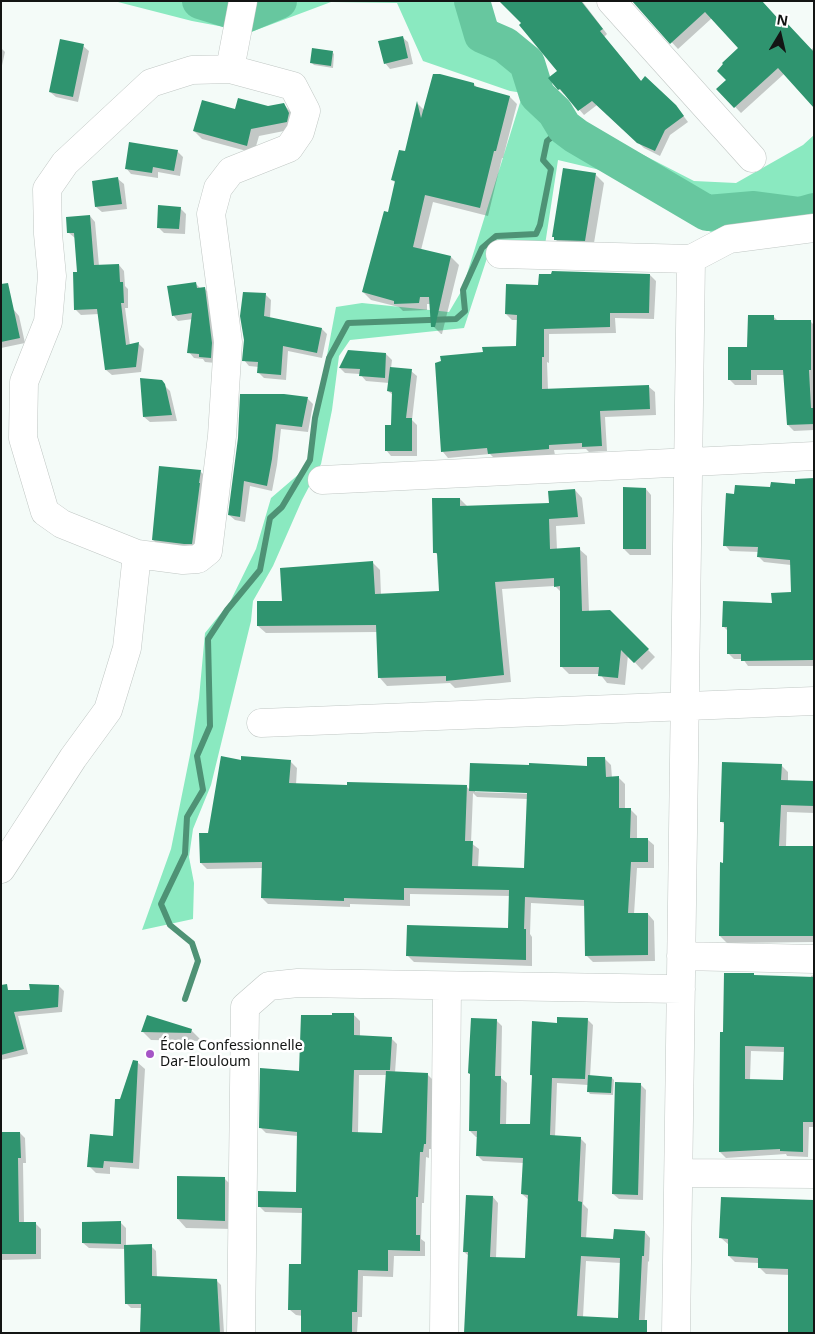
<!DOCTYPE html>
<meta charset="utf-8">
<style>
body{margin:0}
#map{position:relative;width:815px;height:1334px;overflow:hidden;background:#f4fbf8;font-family:"Noto Sans",sans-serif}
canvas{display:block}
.frame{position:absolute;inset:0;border:2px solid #131514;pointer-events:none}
.north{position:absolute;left:755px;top:10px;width:50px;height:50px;-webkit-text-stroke:4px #fff;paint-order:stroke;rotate:9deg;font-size:14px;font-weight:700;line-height:20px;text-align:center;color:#131514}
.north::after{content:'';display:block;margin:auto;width:18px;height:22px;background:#131514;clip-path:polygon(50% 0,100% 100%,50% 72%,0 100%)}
</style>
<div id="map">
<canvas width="815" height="1334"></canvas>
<div class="frame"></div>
<div class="north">N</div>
</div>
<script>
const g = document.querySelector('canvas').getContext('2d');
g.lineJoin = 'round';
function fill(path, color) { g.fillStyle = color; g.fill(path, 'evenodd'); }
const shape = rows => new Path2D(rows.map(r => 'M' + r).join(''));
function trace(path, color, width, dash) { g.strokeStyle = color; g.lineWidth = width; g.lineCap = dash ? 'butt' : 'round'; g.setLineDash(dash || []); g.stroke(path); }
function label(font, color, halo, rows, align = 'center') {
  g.font = font + ' "Noto Sans",sans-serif'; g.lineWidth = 5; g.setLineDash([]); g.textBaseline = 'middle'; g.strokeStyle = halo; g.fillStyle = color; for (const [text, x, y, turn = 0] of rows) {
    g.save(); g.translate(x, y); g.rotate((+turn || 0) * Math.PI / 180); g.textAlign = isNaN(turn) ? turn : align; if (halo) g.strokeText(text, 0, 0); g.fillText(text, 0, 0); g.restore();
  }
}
const green = shape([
 [114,1,479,1,587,126,694,181,736,183,803,145,814,135,814,223,716,235,600,170,558,160,545,245,489,252,464,328,350,340,339,356,332,410,321,464,302,500,273,566,253,601,251,621,211,785,193,829,189,857,194,883,193,919,142,930,171,849,191,750,199,698,205,633,230,602,256,549,271,498,306,468,336,307,362,303,449,312,462,290,523,93,510,91,423,61,397,3,331,2,251,32,192,21]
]);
const shadow = shape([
 [514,1,582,1,607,34,604,37,642,82,676,106,688,122,670,135,660,156,644,148,597,105,584,115,565,93,564,94,559,89,558,71,523,24],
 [634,1,761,1,783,25,811,50,814,47,814,106,785,73,741,113,718,89,728,80,739,48,712,18,678,49],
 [402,37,408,42,413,64,390,69,385,63],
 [83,46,89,51,78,102,56,97,50,92],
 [1,48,5,52,1,70],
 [332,52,334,54,333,68,314,65,312,63],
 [474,84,478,89,510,97,517,104,503,158,502,158,488,216,433,202,421,250,451,257,459,265,442,334,441,334,433,326,431,304,427,304,427,310,403,311,399,307,371,300,363,292,389,213,396,183,392,180,406,153,418,104,424,110],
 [284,105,292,113,294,129,259,136,254,153,202,139,194,131,236,111],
 [177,151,183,157,180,176,158,172,158,178,131,174,126,168],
 [595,174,604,183,593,249,564,248,555,239],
 [118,179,124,184,127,209,102,212,96,207],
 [180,208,186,214,185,234,164,233,158,227],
 [90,216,95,222,99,266,119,265,124,271,125,286,128,289,128,308,125,308,130,345,138,343,144,349,141,372,112,375,106,370,99,314,81,315,75,309,78,274,75,238,69,233],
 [650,275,656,281,654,319,615,318,616,333,549,334,549,363,547,362,548,390,649,387,655,392,656,415,605,417,607,451,589,452,586,449,554,450,555,455,495,459,490,454,448,458,443,452,484,353,518,347,518,320,512,320,506,314,540,287],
 [196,284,201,289,204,288,210,294,216,363,205,362,203,359,194,358,189,352,193,319,178,321,173,315],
 [265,294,271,300,270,319,322,329,327,334,322,358,288,351,286,380,264,378,258,372,259,367,249,366,244,360,245,340],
 [14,310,19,316,25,343,1,348,1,313],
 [773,316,778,321,810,321,814,325,814,430,794,431,788,425,785,375,757,375,757,385,735,385,729,379,749,348],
 [386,354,392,360,391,368,411,371,417,376,412,420,417,425,417,456,391,456,386,450,393,426,393,395,388,391,389,383,366,381,360,374,345,373,340,368],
 [161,382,170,391,177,421,150,422,144,417],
 [284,395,308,399,313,404,308,432,281,429,277,465,272,491,250,486,245,522,235,520,229,515,239,438],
 [200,471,209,480,201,551,162,548,153,540],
 [814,480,814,666,748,666,743,659,734,659,728,653,729,632,724,627,773,604,793,593,791,565,764,562,758,556,759,552,730,551,725,545,735,495,797,485],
 [646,489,651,495,651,555,630,555,624,549],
 [575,490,582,498,585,524,556,526,557,550,579,549,587,556,589,612,610,611,655,657,642,670,628,655,625,685,607,683,600,674,569,674,561,666,561,592,555,586,502,589,511,682,455,688,450,683,387,686,380,678,378,632,266,633,258,626,283,603,372,562,380,570,381,595,441,592,438,556,435,552,460,499,468,507,551,504],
 [604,758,611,765,612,778,618,777,625,784,625,809,631,810,637,816,637,839,647,839,654,845,654,868,637,868,634,914,648,914,654,921,655,961,593,962,586,955,585,906,531,903,530,934,532,937,532,966,414,962,407,955,509,929,510,896,410,894,410,906,350,904,350,907,268,904,262,898,263,868,207,869,201,863,209,834,242,761,290,761,297,768,296,785,466,786,470,790,588,767],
 [475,790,534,792,534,794,475,792],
 [473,793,477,797,528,799,526,869,478,867,479,849,471,843],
 [781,765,788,772,788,782,814,782,814,813,787,812,786,847,814,847,814,942,727,943,720,936,726,826,721,821],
 [814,975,814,1127,809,1127,808,1157,787,1156,786,1154,726,1158,720,1152,725,1033,755,977,811,978,811,976],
 [751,1051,785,1052,784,1081,750,1080],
 [59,986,64,991,62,1012,18,1016,28,1054,1,1060,1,991,32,992],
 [354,1015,360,1021,360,1036,391,1038,397,1044,395,1073,428,1075,434,1081,431,1149,429,1149,429,1158,426,1157,424,1203,422,1203,421,1239,425,1242,425,1256,394,1256,393,1277,363,1276,362,1317,358,1317,357,1333,302,1333,303,1316,296,1315,290,1310,302,1266,303,1213,265,1212,259,1206,297,1193,298,1136,266,1133,260,1127,300,1072],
 [359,1075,387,1075,383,1135,358,1133],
 [587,1019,593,1025,590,1077,612,1078,614,1080,613,1095,590,1094,588,1091,588,1085,557,1083,555,1137,580,1138,586,1144,583,1204,588,1209,586,1239,615,1240,645,1232,650,1238,649,1262,648,1261,644,1333,466,1333,469,1256,464,1252,493,1197,498,1203,496,1258,526,1260,529,1200,522,1194,524,1163,483,1161,477,1155,478,1137,476,1137,470,1131,496,1020,502,1026,501,1078,507,1083,506,1125,532,1126,533,1077,531,1075,558,1024],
 [586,1261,621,1263,619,1320,583,1317],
 [191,1030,200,1039,199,1041,151,1040,143,1032],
 [137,1062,145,1069,139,1169,110,1167,110,1174,96,1173,89,1166,114,1138,121,1100],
 [640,1084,646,1090,643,1200,619,1199,613,1194],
 [20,1133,25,1138,26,1163,23,1163,24,1223,35,1223,41,1229,41,1259,1,1260,1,1175],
 [224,1178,233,1187,233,1229,186,1228,178,1219],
 [814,1201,790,1275,766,1274,759,1267,759,1263,735,1262,729,1256,729,1245,721,1238],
 [121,1223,126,1228,126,1246,151,1246,156,1251,157,1278,216,1280,221,1285,224,1333,142,1333,143,1308,131,1308,126,1303,126,1249,89,1248,83,1243]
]);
const stream = shape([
 [185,999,198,961,192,943,170,925,161,904,185,854,187,817,203,790,197,756,210,726,208,639,227,610,260,570,270,518,282,507,310,460,315,418,329,358,348,323,456,319,465,311,463,290,482,248,496,236,536,234,540,225,551,169,543,160,547,141,564,127]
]);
const river = shape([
 [200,1,245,15,279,1],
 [472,1,482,35,505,45,527,63,537,95,555,112,564,127,576,136,707,213,754,209,800,215,814,211]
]);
const building = shape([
 [499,1,581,1,603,29,600,31,641,81,645,76,676,105,684,116,665,130,655,151,637,143,592,101,578,111,560,89,558,90,548,78,557,71,519,25,521,23],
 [632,1,762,1,782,23,785,21,814,52,814,108,778,68,734,108,716,89,726,80,717,71,723,64,722,63,738,48,705,12,670,44],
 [403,36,408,58,384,64,378,41],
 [60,39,84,44,73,97,49,92],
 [312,48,333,51,331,66,310,63],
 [433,74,440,74,474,83,474,86,510,96,496,151,494,151,480,208,425,195,413,247,451,256,435,327,431,327,429,297,420,297,419,303,394,304,394,301,362,292,384,211,388,212,395,181,391,180,399,150,405,151,417,101,421,118],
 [238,98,268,106,284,103,289,113,287,122,251,129,247,146,193,131,202,100,235,109],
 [129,142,178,150,174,171,153,167,152,173,125,169],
 [563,168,596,173,585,241,554,240,554,237,552,237],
 [118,177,122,204,95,207,92,181],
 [158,205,181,207,179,229,157,228],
 [90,215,94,265,119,264,120,282,123,282,124,303,121,303,126,345,139,342,136,367,105,370,97,309,74,310,73,272,77,272,74,233,67,233,66,217],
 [552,271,650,274,649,313,610,313,610,327,544,329,544,357,542,357,542,389,649,385,650,409,600,411,602,446,582,447,582,443,549,445,549,449,488,454,487,448,441,452,435,363,441,361,440,356,483,352,482,347,516,346,517,315,505,314,506,284,538,285,539,274,551,274],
 [196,282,197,288,205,287,212,343,211,358,199,357,199,354,187,353,192,313,172,316,167,286],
 [8,283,20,338,1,342,1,284],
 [243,292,266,293,264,316,322,328,317,353,283,346,281,375,257,373,258,362,242,361,244,340,240,316],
 [748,315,774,315,774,320,811,320,811,370,809,370,811,408,814,408,814,424,787,425,783,370,751,370,751,380,728,380,728,347,747,347],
 [348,350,386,353,385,378,359,376,360,369,339,368],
 [390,367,412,369,406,418,412,418,412,451,385,451,385,425,391,425,392,392,387,391],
 [140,378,162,380,165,384,172,415,143,417],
 [240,394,284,394,308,397,302,427,276,424,272,459,267,486,244,481,240,517,228,515,238,438],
 [159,466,201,470,199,483,200,483,192,544,184,544,152,540],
 [814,478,814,660,741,661,741,654,727,654,727,627,722,627,723,601,772,603,771,593,791,592,790,560,757,557,758,547,723,546,726,493,734,494,735,485,770,487,771,482,795,484,795,479],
 [623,487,646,488,646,549,623,549],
 [575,489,578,517,549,519,550,549,580,547,582,611,610,610,649,649,634,663,621,650,618,678,598,676,599,667,560,667,560,586,554,587,554,578,495,582,504,675,446,681,446,676,378,678,376,625,257,626,257,601,282,601,280,568,373,561,375,594,439,591,437,553,433,553,432,498,460,498,460,506,549,503,548,491],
 [221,756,241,760,241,756,291,760,289,783,347,785,347,782,467,785,465,841,473,841,472,866,524,868,527,793,469,791,470,763,529,765,529,763,587,766,587,757,605,757,606,777,619,776,619,808,631,808,630,838,648,838,648,862,631,862,628,913,648,913,648,955,585,956,584,900,525,897,524,929,526,929,526,960,406,956,407,925,508,928,509,890,404,888,404,900,344,898,344,901,261,898,262,862,200,863,199,833,208,833],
 [722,762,782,764,781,780,814,781,814,806,781,805,779,846,814,846,814,936,719,936,720,862,723,863,724,822,720,822],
 [724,973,754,973,754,975,814,977,814,1122,803,1122,803,1152,780,1151,780,1149,719,1152,720,1032,723,1032],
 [745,1046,784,1047,783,1080,745,1079],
 [7,984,8,990,30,990,29,984,59,985,58,1007,14,1012,24,1049,1,1055,1,985],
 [332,1013,354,1013,354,1035,392,1037,390,1070,354,1070,352,1132,382,1133,386,1071,428,1073,426,1144,424,1144,423,1152,420,1152,418,1197,416,1197,416,1235,420,1235,420,1251,388,1250,388,1271,358,1270,357,1312,352,1312,352,1333,301,1333,301,1310,288,1310,289,1264,301,1264,302,1208,258,1207,258,1191,296,1192,297,1132,259,1128,260,1068,299,1071,301,1015,332,1015],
 [147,1015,192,1029,191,1033,141,1032],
 [557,1017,588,1018,585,1079,552,1078,550,1135,581,1137,578,1201,582,1202,581,1237,613,1239,614,1229,645,1231,644,1256,642,1256,639,1320,647,1320,647,1333,464,1333,468,1252,463,1252,466,1195,493,1196,490,1257,525,1258,528,1195,521,1194,523,1158,476,1156,477,1131,469,1131,470,1074,468,1073,471,1018,497,1019,495,1076,501,1076,500,1124,530,1124,532,1075,530,1075,532,1021,557,1023],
 [581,1256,620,1258,618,1318,577,1316],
 [133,1060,138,1061,133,1163,104,1161,103,1168,87,1167,90,1134,113,1136,115,1099,120,1099],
 [588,1075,612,1077,611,1093,587,1092],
 [615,1082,641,1083,638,1195,612,1194],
 [1,1132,20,1132,21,1158,18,1158,19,1222,36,1222,36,1254,1,1254],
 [177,1176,225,1177,225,1221,177,1219],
 [721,1197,814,1200,814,1333,788,1333,788,1269,758,1268,758,1258,728,1256,728,1239,719,1238],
 [121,1221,121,1244,82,1243,82,1222],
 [152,1244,152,1276,217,1279,220,1333,140,1333,141,1304,125,1304,124,1245]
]);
const minor = shape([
 [611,1,752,158],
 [500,254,691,259,729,239,814,228],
 [322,480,814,456],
 [137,554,183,560,198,559,208,551,222,436,228,342,211,214,218,188,231,171,289,148,300,132,306,111,293,86,230,69,243,1],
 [261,723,814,701],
 [1,869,73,758,108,710,127,648,137,554,62,524,45,512,23,438,24,382,48,322,52,276,48,234,47,189,65,163,151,83,192,70,230,69],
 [681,956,814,959],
 [679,1173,814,1174],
 [241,1333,245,1007,269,986,298,983,681,989],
 [444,1333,447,986],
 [676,1333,691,259]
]);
const markers = [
 [150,1054,5,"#a555c6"]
];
const poiNames = [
 ["École Confessionnelle",160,1046],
 ["Dar-Elouloum",160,1062]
];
fill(green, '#8ae9c0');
fill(shadow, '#0003');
trace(stream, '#4e9275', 6);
trace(river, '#67c79f', 36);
fill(building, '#2f946f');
trace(minor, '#c0c7c4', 29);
trace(minor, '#fff', 28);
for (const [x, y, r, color] of markers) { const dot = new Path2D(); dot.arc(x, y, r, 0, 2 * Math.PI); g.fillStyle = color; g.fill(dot); trace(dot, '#fff', 2); }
label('14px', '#131514', '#fff', poiNames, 'left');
</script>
